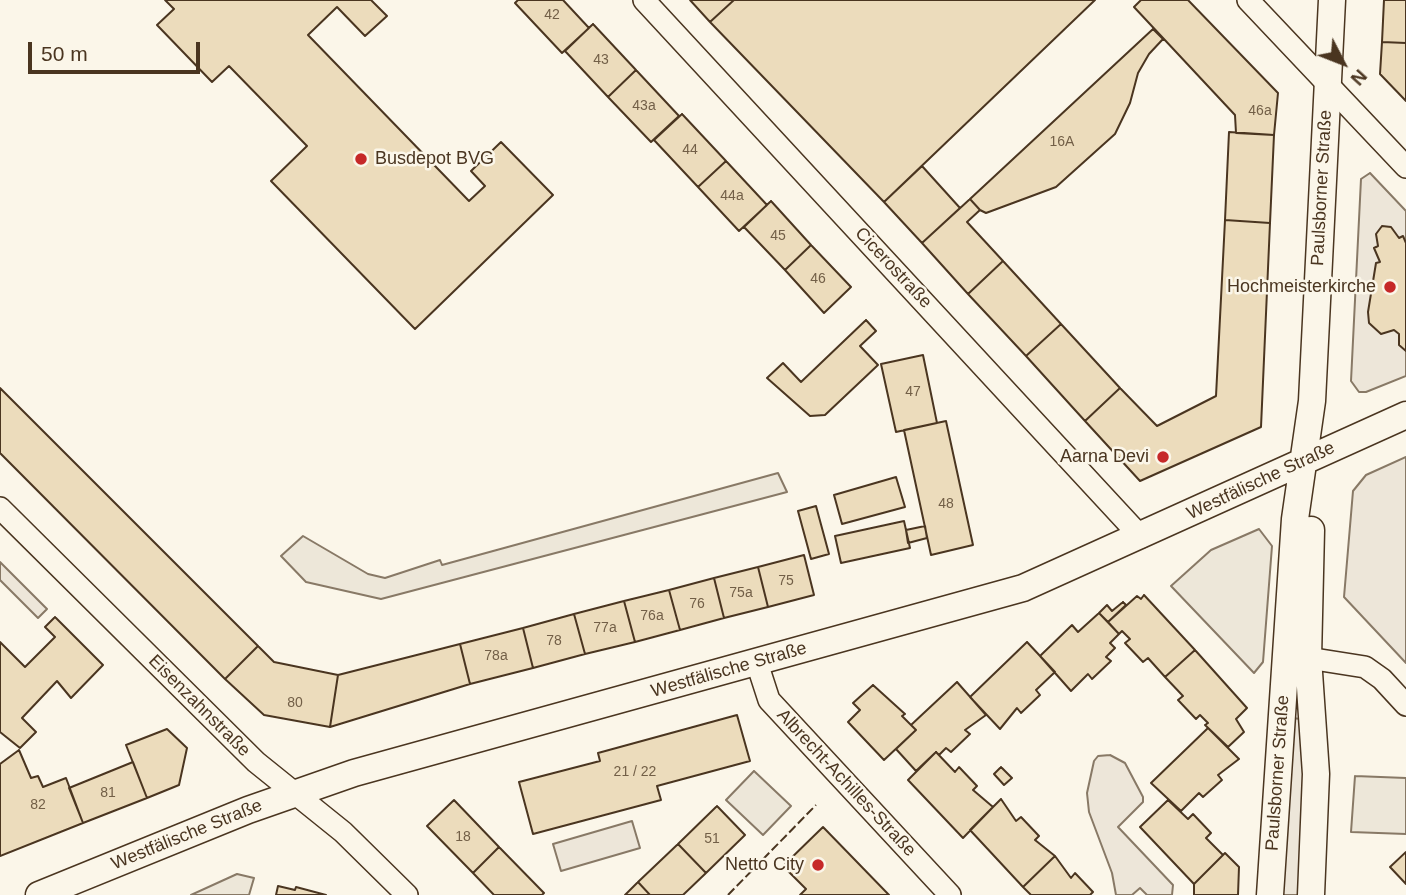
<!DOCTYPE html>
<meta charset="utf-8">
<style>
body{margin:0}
#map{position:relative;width:1406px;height:895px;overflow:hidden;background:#fbf6e9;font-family:Arial,sans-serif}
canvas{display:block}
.north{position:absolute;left:1308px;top:28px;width:70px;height:70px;-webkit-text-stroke:5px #fbf6e9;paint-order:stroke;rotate:132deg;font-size:19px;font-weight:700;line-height:28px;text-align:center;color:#4a3520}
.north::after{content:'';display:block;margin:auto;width:24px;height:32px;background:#4a3520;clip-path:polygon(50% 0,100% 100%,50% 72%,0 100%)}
.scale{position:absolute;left:28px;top:42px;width:172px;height:32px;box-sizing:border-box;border:4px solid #4a3520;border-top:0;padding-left:9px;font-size:21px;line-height:24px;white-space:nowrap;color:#4a3520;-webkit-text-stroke:5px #fbf6e9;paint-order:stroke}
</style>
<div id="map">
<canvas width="1406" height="895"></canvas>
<div class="north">N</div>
<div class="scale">50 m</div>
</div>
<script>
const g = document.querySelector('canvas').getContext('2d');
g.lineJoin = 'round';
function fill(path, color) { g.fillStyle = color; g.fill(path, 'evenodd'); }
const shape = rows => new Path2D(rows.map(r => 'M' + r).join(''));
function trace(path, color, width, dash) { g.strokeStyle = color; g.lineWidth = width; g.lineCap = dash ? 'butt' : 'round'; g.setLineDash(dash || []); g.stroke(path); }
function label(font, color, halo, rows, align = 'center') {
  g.font = font + ' Arial,sans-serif'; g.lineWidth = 5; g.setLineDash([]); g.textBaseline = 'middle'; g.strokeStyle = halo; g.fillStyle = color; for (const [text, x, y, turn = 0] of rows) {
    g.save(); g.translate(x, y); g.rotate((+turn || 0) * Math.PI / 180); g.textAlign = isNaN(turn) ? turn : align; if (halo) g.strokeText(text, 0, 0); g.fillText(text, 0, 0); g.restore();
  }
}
const green = shape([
 [1370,173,1406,211,1406,376,1366,392,1359,392,1351,381,1361,179,1370,173],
 [1406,457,1406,663,1344,597,1353,491,1366,475,1406,457],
 [0,562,47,609,38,618,0,580,0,562],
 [1291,718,1302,719,1304,783,1299,895,1281,895,1291,718],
 [1110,755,1125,763,1143,797,1143,802,1118,827,1173,885,1172,895,1147,895,1140,888,1132,895,1116,895,1112,873,1089,812,1087,793,1094,761,1098,756,1110,755],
 [632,821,640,848,561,871,553,844,632,821]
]);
const parking = shape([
 [778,473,787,492,381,599,306,582,281,556,303,536,368,574,385,578,440,560,442,565,778,473],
 [1259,529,1272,546,1263,662,1254,673,1171,586,1211,550,1259,529],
 [754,771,791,806,763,835,726,800,754,771],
 [1355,776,1406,778,1406,834,1351,832,1355,776],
 [237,874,254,878,249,895,191,895,237,874]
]);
const building = shape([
 [165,0,371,0,387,16,365,36,337,7,308,35,469,201,485,186,471,171,501,142,553,195,415,329,271,181,307,146,229,66,212,82,157,25,174,9,165,0],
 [518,0,563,0,589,28,562,53,515,3,518,0],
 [690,0,734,0,710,22,690,0],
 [734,0,1095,0,884,202,710,22,734,0],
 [1141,0,1188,0,1278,93,1274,135,1236,133,1235,115,1134,7,1141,0],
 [1384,0,1406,0,1406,43,1382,42,1384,0],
 [593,24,636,70,608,97,565,51,593,24],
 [1153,29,1163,39,1149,54,1138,73,1130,103,1115,134,1056,187,986,213,980,210,970,199,1153,29],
 [1382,42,1406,43,1406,101,1380,74,1382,42],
 [636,70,679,116,651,142,608,97,636,70],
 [682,114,726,161,698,187,654,140,682,114],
 [1229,132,1274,135,1270,223,1225,220,1229,132],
 [726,161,767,205,739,231,698,187,726,161],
 [922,166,960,208,922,243,884,202,922,166],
 [970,199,980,210,967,222,1003,261,968,294,922,243,970,199],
 [771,201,811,245,785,270,744,227,771,201],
 [1225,220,1270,223,1261,427,1140,481,1085,421,1120,388,1157,426,1216,396,1225,220],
 [1382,226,1391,227,1399,238,1403,236,1406,243,1406,351,1399,345,1399,334,1394,330,1381,334,1369,323,1368,312,1376,263,1380,262,1374,248,1378,246,1376,234,1382,226],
 [811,245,851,287,824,313,785,270,811,245],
 [1003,261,1061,324,1026,356,968,294,1003,261],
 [866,320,876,331,860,346,878,365,825,415,810,416,767,378,783,363,801,382,866,320],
 [1061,324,1120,388,1085,421,1026,356,1061,324],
 [923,355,937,423,896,432,881,364,923,355],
 [0,388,258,646,225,679,0,453,0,388],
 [946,421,973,545,931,555,904,430,946,421],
 [896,477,905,507,842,524,834,495,896,477],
 [816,506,829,554,811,559,798,511,816,506],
 [904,521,910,548,841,563,835,536,904,521],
 [925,526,927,538,908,543,906,530,925,526],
 [804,555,814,595,768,607,758,567,804,555],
 [758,567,768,607,724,618,714,578,758,567],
 [714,578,724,618,680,630,669,590,714,578],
 [669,590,680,630,635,642,624,601,669,590],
 [1144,595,1195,650,1165,677,1148,658,1143,662,1125,643,1130,639,1122,631,1119,634,1108,622,1137,596,1141,599,1144,595],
 [624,601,635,642,585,654,574,614,624,601],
 [1123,602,1126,605,1108,622,1099,613,1107,605,1112,611,1123,602],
 [1099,613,1119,634,1110,643,1115,648,1106,657,1111,661,1092,679,1088,674,1071,691,1040,656,1072,625,1078,632,1099,613],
 [574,614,585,654,533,668,523,628,574,614],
 [55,617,103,665,71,698,57,681,22,718,36,732,20,748,0,732,0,642,25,667,55,637,45,627,55,617],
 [523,628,533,668,470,684,460,644,523,628],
 [1027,642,1055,672,1036,690,1040,695,1021,713,1017,708,1000,729,970,697,1027,642],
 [460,644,470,684,330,727,338,675,460,644],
 [258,646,274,662,338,675,330,727,264,715,225,679,258,646],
 [1195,650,1247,708,1236,719,1244,732,1228,747,1205,725,1208,723,1200,715,1196,719,1178,700,1183,696,1165,677,1195,650],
 [957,682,986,715,965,730,970,734,951,752,946,748,939,755,936,752,916,771,896,749,916,730,911,725,957,682],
 [873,685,905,714,902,716,916,730,884,760,848,722,860,710,853,703,873,685],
 [737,715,750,761,657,786,661,800,533,834,519,782,600,761,598,753,737,715],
 [1208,728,1239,759,1218,775,1222,780,1203,797,1199,793,1181,811,1151,783,1208,728],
 [167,729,187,748,179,785,147,798,126,745,167,729],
 [19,750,31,778,38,776,43,787,66,778,83,823,0,856,0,764,19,750],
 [936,752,955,772,959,767,977,786,973,790,993,807,963,838,908,780,936,752],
 [133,762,147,798,83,823,69,788,133,762],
 [1001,767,1012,778,1004,785,994,774,1001,767],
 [1001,799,1016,821,1021,817,1039,836,1035,840,1055,856,1023,887,970,830,1001,799],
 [454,800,499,847,473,873,427,826,454,800],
 [1168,800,1188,819,1193,814,1211,833,1206,838,1223,855,1194,884,1140,827,1168,800],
 [717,806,745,835,706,873,678,844,717,806],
 [823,827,889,895,800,895,806,889,783,866,823,827],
 [678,844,706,873,683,895,650,895,638,882,678,844],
 [499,847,544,893,542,895,494,895,473,873,499,847],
 [1406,852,1406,884,1390,867,1406,852],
 [1225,853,1239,867,1238,895,1194,895,1194,884,1225,853],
 [1055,856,1071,878,1075,873,1093,892,1090,895,1031,895,1023,887,1055,856],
 [638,882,650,895,625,895,638,882],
 [278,886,295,890,296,887,326,895,276,895,278,886]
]);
const minor = shape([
 [644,0,1141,537],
 [1248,0,1406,167],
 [0,508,256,762,343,832,407,895],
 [1308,658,1365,667,1382,679,1406,705],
 [757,663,769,700,950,895]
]);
const tertiary = shape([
 [39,895,248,810,354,773,1023,588,1406,415],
 [1270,895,1295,519,1312,401,1332,0],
 [1311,895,1316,774,1308,658,1311,530]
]);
const fence = shape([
 [728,895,816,805]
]);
const markers = [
 [361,159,7,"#c62828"],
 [1390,287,7,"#c62828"],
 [1163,457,7,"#c62828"],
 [818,865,7,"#c62828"]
];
const numberNames = [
 ["42",552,15],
 ["43",601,60],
 ["43a",644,106],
 ["46a",1260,111],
 ["16A",1062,142],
 ["44",690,150],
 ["44a",732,196],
 ["45",778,236],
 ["46",818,279],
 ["47",913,392],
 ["48",946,504],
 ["75",786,581],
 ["75a",741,593],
 ["76",697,604],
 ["76a",652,616],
 ["77a",605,628],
 ["78",554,641],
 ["78a",496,656],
 ["80",295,703],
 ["21 / 22",635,772],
 ["81",108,793],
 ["82",38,805],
 ["18",463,837],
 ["51",712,839]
];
const poiNames = [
 ["Busdepot BVG",375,159,"left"],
 ["Hochmeisterkirche",1376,287],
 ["Aarna Devi",1149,457],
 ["Netto City",804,865]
];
const streetNames = [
 ["Paulsborner Straße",1322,188,-87],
 ["Cicerostraße",893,268,47],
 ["Westfälische Straße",1261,481,-25],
 ["Westfälische Straße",729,670,-16],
 ["Eisenzahnstraße",199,706,45],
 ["Paulsborner Straße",1278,773,-86],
 ["Albrecht-Achilles-Straße",846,783,47],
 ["Westfälische Straße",187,835,-22]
];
fill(green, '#ede6d9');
trace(green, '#887966', 2);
fill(parking, '#ede7d9');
trace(parking, '#887966', 2);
fill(building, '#ecdcbc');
trace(building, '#4a3520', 2);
trace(minor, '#4a3520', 24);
trace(tertiary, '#4a3520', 29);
trace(minor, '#fbf6e9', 21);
trace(tertiary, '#fbf6e9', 26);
trace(fence, '#4a3520', 2, [9, 3.5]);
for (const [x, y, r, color] of markers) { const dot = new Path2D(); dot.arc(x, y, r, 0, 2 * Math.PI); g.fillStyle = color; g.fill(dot); trace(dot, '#fbf6e9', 2.5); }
label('14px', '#725f47', null, numberNames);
label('18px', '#4a3520', '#fbf6e9', poiNames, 'right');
label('18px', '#4a3520', '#fbf6e9', streetNames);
</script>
